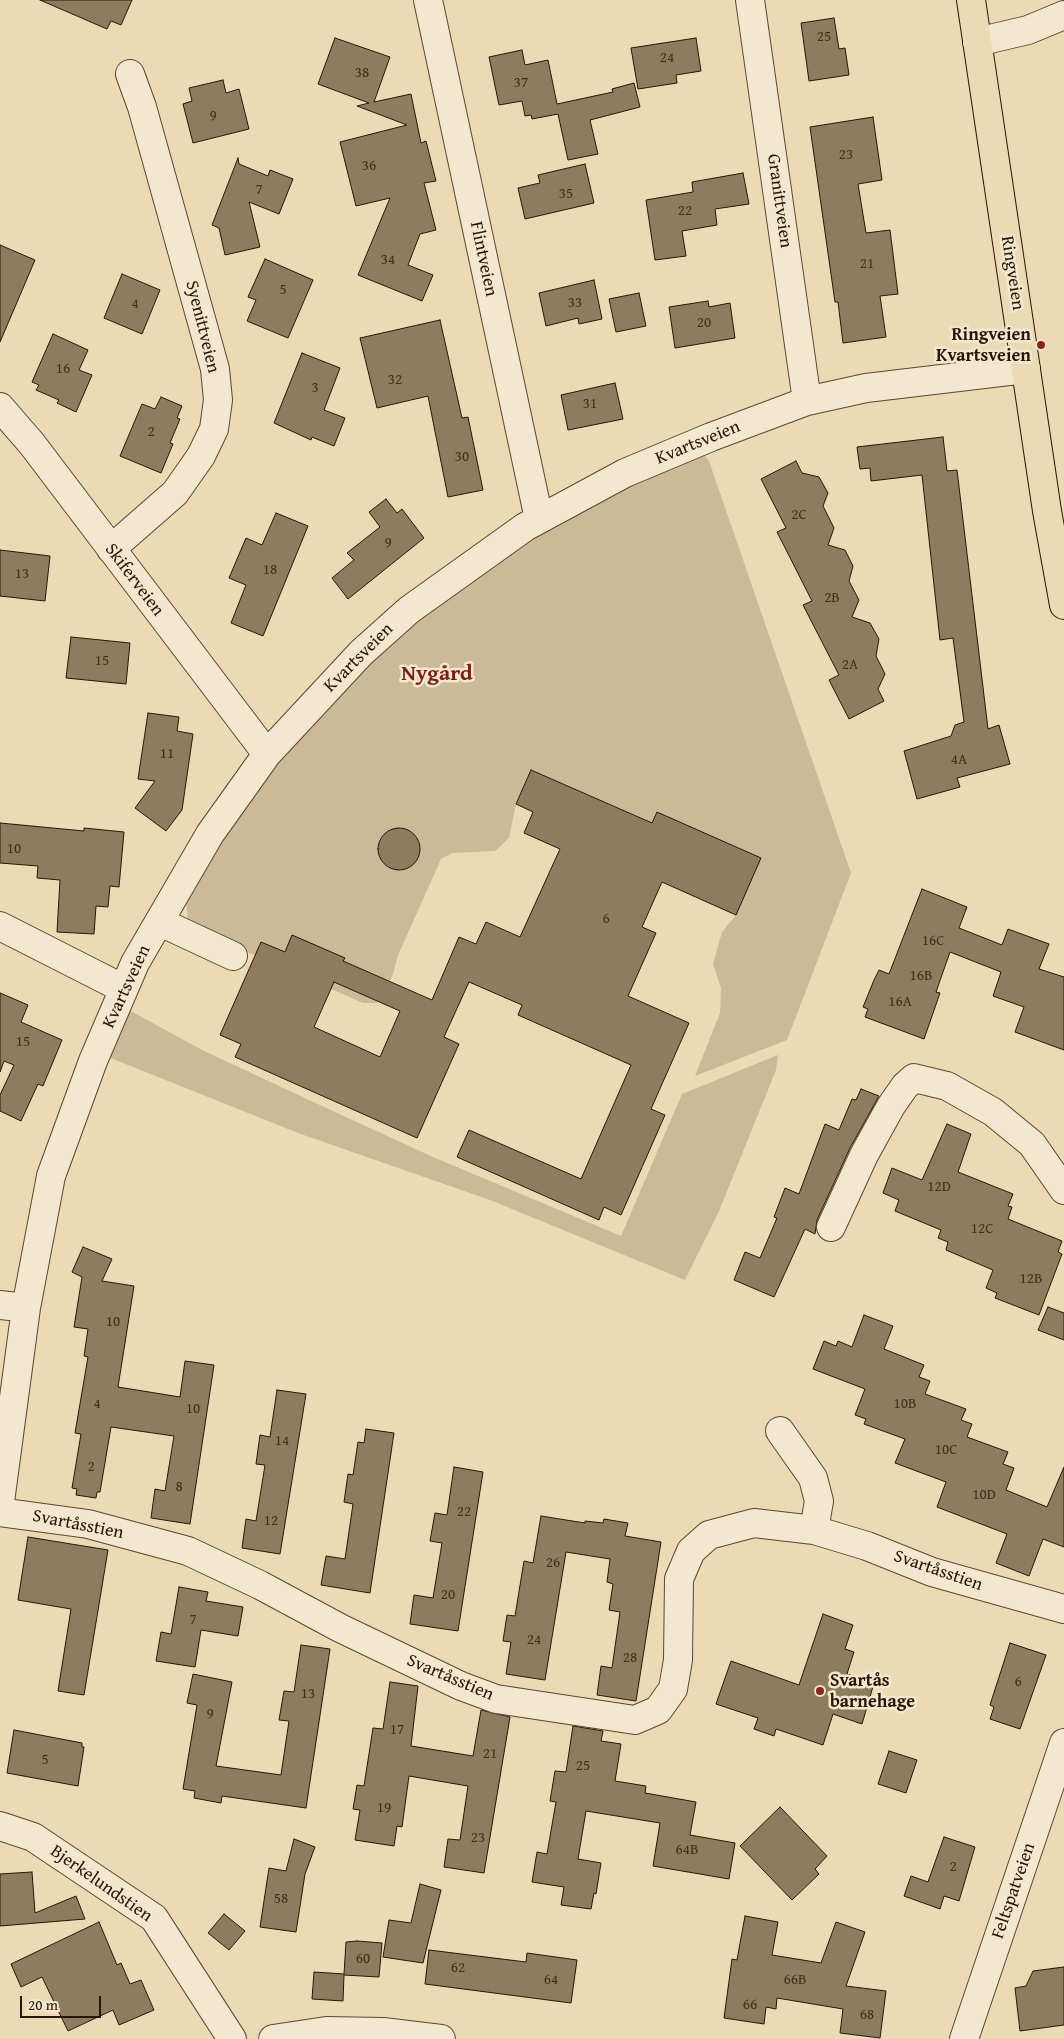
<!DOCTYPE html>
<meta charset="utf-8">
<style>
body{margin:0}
#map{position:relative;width:1064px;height:2039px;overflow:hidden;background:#ecdab5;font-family:"Gentium Book Plus",serif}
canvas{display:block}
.scale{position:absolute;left:20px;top:1996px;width:81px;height:22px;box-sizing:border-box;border:2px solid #281605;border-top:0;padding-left:6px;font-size:15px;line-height:18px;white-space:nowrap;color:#281605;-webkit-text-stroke:4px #f3e7cf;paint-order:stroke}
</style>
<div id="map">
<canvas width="1064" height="2039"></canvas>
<div class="scale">20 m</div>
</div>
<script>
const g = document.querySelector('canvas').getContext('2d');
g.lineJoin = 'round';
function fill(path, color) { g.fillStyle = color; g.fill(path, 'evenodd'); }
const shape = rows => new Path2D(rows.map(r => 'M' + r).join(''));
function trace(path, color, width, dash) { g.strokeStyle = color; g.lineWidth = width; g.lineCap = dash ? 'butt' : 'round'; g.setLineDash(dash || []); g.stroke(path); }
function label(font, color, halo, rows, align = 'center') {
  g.font = font + ' "Gentium Book Plus",serif'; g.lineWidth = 5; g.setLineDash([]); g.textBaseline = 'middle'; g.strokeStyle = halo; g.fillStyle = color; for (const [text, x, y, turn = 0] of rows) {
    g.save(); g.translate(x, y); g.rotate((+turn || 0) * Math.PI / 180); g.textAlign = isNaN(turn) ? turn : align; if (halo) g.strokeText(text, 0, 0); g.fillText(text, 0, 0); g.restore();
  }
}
const green = shape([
 [704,455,709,461,851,873,787,1040,695,1076,720,1013,721,988,713,964,722,932,736,915,657,812,652,823,532,770,516,804,509,838,495,851,452,853,441,859,398,955,393,974,382,997,376,1003,363,1003,197,930,188,920,186,901,234,816,331,697,421,613,528,537,655,472],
 [129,1010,202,1050,335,1112,433,1157,621,1236,682,1094,778,1055,776,1070,719,1211,685,1280,490,1200,298,1133,108,1057]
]);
const building = shape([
 [40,0,132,0,121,25,111,21,107,29,40,0],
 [834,18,839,49,845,48,849,75,809,81,801,23,834,18],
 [335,38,390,57,374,102,411,94,421,143,426,141,436,181,424,183,436,230,420,234,408,265,433,275,422,301,358,275,390,198,356,206,340,142,407,125,357,106,369,103,318,84,335,38],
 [696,38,701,71,676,75,677,83,638,89,631,48,696,38],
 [522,50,525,65,548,60,557,104,613,92,612,89,634,83,640,107,590,120,598,154,568,160,558,114,532,119,531,115,525,116,522,101,499,105,489,57,522,50],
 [223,80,226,93,239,89,249,129,193,143,183,104,192,101,189,88,223,80],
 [873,117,882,180,858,184,866,233,890,230,898,294,880,296,886,337,843,343,838,302,835,302,810,127,873,117],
 [238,158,239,164,268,176,270,170,293,179,279,214,249,202,260,247,225,255,219,228,212,225,238,158],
 [585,164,594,203,525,219,518,188,540,183,538,175,585,164],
 [743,173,749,204,715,209,717,225,682,231,686,256,655,260,646,200,693,192,692,182,743,173],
 [0,245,35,260,0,342,0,245],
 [265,259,313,280,288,338,247,321,256,300,248,297,265,259],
 [122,274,160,290,142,334,104,318,122,274],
 [594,280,602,319,579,324,578,318,546,326,539,293,594,280],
 [639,293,646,326,616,332,609,299,639,293],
 [708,301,709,307,730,303,735,338,675,348,669,307,708,301],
 [440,320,462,418,468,417,483,490,448,497,428,396,377,408,360,338,440,320],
 [53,334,88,350,79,370,92,375,76,412,57,403,59,400,36,390,39,385,32,382,53,334],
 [302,353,340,368,324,410,345,418,334,446,312,437,311,440,274,423,302,353],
 [615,383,623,419,568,430,561,395,615,383],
 [161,397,182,406,177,418,180,419,170,443,173,444,161,473,120,456,142,404,155,409,161,397],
 [943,437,947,471,957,470,988,729,999,725,1010,764,957,778,960,787,917,799,904,751,951,736,955,725,964,722,953,638,940,640,922,475,871,481,870,468,860,469,857,447,943,437],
 [796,461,802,473,819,477,828,493,823,506,834,528,828,545,845,550,853,566,849,581,859,600,852,617,870,623,879,639,876,656,885,674,878,689,884,701,849,719,829,680,839,675,803,605,812,601,777,532,786,528,761,479,796,461],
 [386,499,397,513,402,509,424,538,348,599,332,578,354,560,347,553,380,527,369,512,386,499],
 [276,513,308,526,263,636,231,623,246,585,229,578,246,538,262,545,276,513],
 [0,550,50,556,45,601,0,596,0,550],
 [71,637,130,643,126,684,66,678,71,637],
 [148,713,179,717,177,731,193,734,182,810,166,831,135,808,155,781,138,779,148,713],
 [531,770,652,823,657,812,761,858,736,915,662,882,642,927,656,933,628,996,689,1023,651,1109,665,1115,621,1215,604,1207,599,1220,457,1157,469,1130,581,1179,631,1065,518,1015,522,1005,469,982,444,1037,459,1044,417,1138,235,1057,241,1044,220,1035,261,942,285,952,292,935,345,958,343,961,432,1000,459,937,476,944,486,922,520,937,560,849,524,833,533,812,516,804,531,770],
 [334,982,400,1011,380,1057,314,1027,334,982],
 [0,823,84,831,84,828,124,832,119,887,110,886,108,907,96,906,94,934,57,932,60,880,37,878,38,866,0,863,0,823],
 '378 849a21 21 0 1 1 42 0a21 21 0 1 1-42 0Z',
 [922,889,967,907,959,928,1002,945,1008,929,1049,944,1039,969,1064,977,1064,1050,1015,1032,1024,1007,993,996,1001,972,950,952,936,992,940,993,924,1039,865,1017,868,1009,863,1007,874,980,879,970,889,974,922,889],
 [0,993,28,1005,21,1022,62,1040,43,1086,38,1084,21,1121,0,1111,0,1095,14,1065,4,1061,0,1072,0,993],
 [861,1089,879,1096,850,1148,817,1220,815,1234,805,1229,774,1297,734,1280,745,1252,760,1258,777,1218,774,1217,785,1188,799,1194,825,1124,839,1130,852,1099,856,1100,861,1089],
 [947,1124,971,1134,958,1172,1013,1194,1008,1206,1012,1207,1008,1219,1062,1241,1058,1252,1062,1254,1039,1315,995,1298,997,1293,986,1288,993,1270,946,1250,948,1242,938,1238,941,1230,895,1211,899,1200,883,1193,892,1168,922,1180,947,1124],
 [83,1247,112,1259,102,1281,134,1286,118,1387,180,1397,185,1361,214,1365,190,1524,151,1518,155,1489,165,1491,174,1436,111,1427,100,1492,97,1492,96,1498,76,1495,77,1489,72,1488,81,1434,75,1433,88,1357,84,1356,88,1329,74,1327,82,1277,72,1272,83,1247],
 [1048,1307,1064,1313,1064,1340,1038,1330,1048,1307],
 [864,1315,893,1326,884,1349,924,1365,919,1377,930,1381,925,1394,966,1409,961,1420,972,1424,967,1437,1008,1452,1003,1464,1014,1468,1006,1490,1047,1507,1064,1467,1064,1547,1043,1539,1029,1576,996,1563,1007,1534,937,1507,946,1482,895,1463,905,1439,864,1424,866,1419,855,1415,865,1389,813,1369,824,1341,836,1346,838,1341,852,1347,864,1315],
 [277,1390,306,1394,280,1554,242,1548,246,1519,256,1521,265,1465,256,1464,260,1435,270,1437,277,1390],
 [366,1429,394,1433,370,1593,321,1585,326,1556,345,1559,353,1504,344,1502,348,1474,353,1475,358,1442,364,1443,366,1429],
 [454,1467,483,1472,458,1631,410,1624,414,1595,433,1598,442,1543,430,1541,435,1513,447,1515,454,1467],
 [541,1516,585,1523,585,1521,603,1523,604,1519,628,1523,625,1536,661,1542,636,1701,597,1695,601,1666,612,1668,620,1612,609,1610,613,1584,607,1582,610,1559,566,1552,545,1680,506,1674,511,1642,503,1641,507,1615,515,1616,524,1561,533,1563,541,1516],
 [28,1537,108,1550,84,1695,58,1691,71,1609,18,1600,28,1537],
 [179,1587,208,1592,206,1601,243,1607,238,1636,201,1630,195,1667,156,1661,161,1632,171,1634,179,1587],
 [823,1614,853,1625,845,1649,854,1652,847,1674,874,1683,862,1724,833,1714,823,1745,776,1729,774,1736,754,1729,758,1718,716,1704,731,1661,799,1685,823,1614],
 [1010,1643,1046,1655,1020,1729,990,1719,994,1707,990,1705,1010,1643],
 [301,1645,330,1649,306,1808,222,1796,221,1803,194,1798,195,1791,183,1789,197,1705,187,1703,193,1674,232,1682,216,1766,281,1775,289,1721,279,1720,284,1691,294,1692,301,1645],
 [390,1682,418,1686,411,1746,473,1756,481,1710,510,1717,484,1873,444,1867,448,1839,460,1840,468,1786,409,1776,402,1827,397,1826,394,1846,355,1840,360,1810,353,1809,357,1785,364,1786,373,1728,383,1729,390,1682],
 [573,1726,603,1731,601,1741,621,1744,615,1781,646,1786,645,1793,696,1802,690,1835,735,1843,729,1879,653,1866,660,1823,586,1811,578,1859,601,1863,596,1894,594,1893,591,1909,561,1905,564,1887,532,1882,537,1852,547,1854,556,1802,550,1801,555,1771,566,1772,573,1726],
 [14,1730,82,1743,82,1747,84,1747,78,1786,7,1773,14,1730],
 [889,1751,917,1760,906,1793,878,1784,889,1751],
 [780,1807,827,1856,815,1869,819,1874,792,1900,740,1846,780,1807],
 [944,1837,975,1847,959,1901,944,1896,940,1909,904,1896,911,1876,928,1882,944,1837],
 [294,1839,315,1847,305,1874,296,1932,260,1927,269,1868,286,1871,294,1839],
 [32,1872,35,1913,76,1896,85,1919,0,1926,0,1874,32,1872],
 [420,1884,441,1890,423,1963,383,1957,389,1920,411,1923,420,1884],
 [224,1914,245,1931,229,1950,208,1933,224,1914],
 [745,1916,778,1922,772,1955,821,1963,836,1922,865,1932,846,1986,886,1991,880,2038,840,2033,843,2009,777,1998,776,2009,766,2007,764,2024,724,2018,732,1959,737,1960,745,1916],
 [99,1922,117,1965,121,1963,130,1984,141,1980,154,2010,119,2025,113,2010,68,2031,42,1977,21,1987,11,1964,99,1922],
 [357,1941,382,1943,379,1977,344,1975,343,2001,312,1999,314,1972,344,1974,346,1942,357,1941],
 [429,1950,526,1962,527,1953,577,1960,571,2003,425,1984,429,1950],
 [1064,1967,1064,2025,1020,2031,1015,1988,1026,1986,1033,1971,1064,1967]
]);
const minor = shape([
 [428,0,539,519],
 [750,0,807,401],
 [977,42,1028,30,1064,15],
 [0,407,32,444,267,754],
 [111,549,175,493,201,456,214,429,218,400,215,369,142,107,130,74],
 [160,922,233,956],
 [0,926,124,989],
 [831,1227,864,1155,891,1106,905,1086,914,1078,947,1086,993,1112,1032,1144,1064,1190],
 [0,1305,26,1308],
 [780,1431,813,1478,819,1501,814,1530],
 [0,1502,26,1308,51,1176,93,1061,135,963,210,834,267,754,361,653,409,610,525,527,625,473,711,437,807,401,866,388,1026,369],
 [0,1512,88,1524,188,1551,260,1585,340,1628,461,1686,496,1699,635,1720,658,1710,673,1689,678,1660,679,1579,691,1551,709,1535,754,1523,814,1530,867,1546,932,1572,1064,1609],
 [0,1826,33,1837,154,1918,232,2039],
 [273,2039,326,2031,383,2032,441,2039],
 [964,2039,1064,1743]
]);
const major = shape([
 [971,0,1047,511,1064,605]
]);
const markers = [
 [1041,345,5,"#8f2418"],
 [820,1691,5,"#8f2418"]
];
const numberNames = [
 ["25",824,37],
 ["24",667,58],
 ["38",362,73],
 ["37",521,83],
 ["9",213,116],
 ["23",846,155],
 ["36",369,166],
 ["7",259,190],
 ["35",566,194],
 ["22",685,211],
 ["34",388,260],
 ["21",867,264],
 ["5",283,290],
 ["33",575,303],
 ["4",135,304],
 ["20",704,323],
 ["16",63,369],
 ["32",395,380],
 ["3",315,388],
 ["31",590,404],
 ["2",151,432],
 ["30",462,457],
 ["2C",799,515],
 ["9",388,543],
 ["18",270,570],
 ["13",22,574],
 ["2B",832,598],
 ["15",102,661],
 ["2A",850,665],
 ["11",167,754],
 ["4A",959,760],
 ["10",14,849],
 ["6",606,919],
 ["16C",933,941],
 ["16B",921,976],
 ["16A",900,1002],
 ["15",23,1042],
 ["12D",939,1187],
 ["12C",982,1229],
 ["12B",1031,1279],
 ["10",113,1322],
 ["4",97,1404],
 ["10B",905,1404],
 ["10",193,1409],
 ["14",282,1441],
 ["10C",946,1450],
 ["2",91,1467],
 ["8",179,1487],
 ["10D",984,1495],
 ["22",464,1512],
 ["12",271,1521],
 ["26",553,1563],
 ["20",448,1595],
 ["7",193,1620],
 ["24",534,1640],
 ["28",630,1658],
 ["6",1018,1682],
 ["13",308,1694],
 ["9",210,1714],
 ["17",397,1730],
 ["21",490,1754],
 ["5",45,1760],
 ["25",583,1766],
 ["19",384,1808],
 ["23",478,1838],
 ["64B",687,1850],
 ["2",953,1867],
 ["58",281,1899],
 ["60",363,1959],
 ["62",458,1968],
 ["64",551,1980],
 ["66B",795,1980],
 ["66",750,2005],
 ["68",867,2015]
];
const streetNames = [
 ["Granittveien",779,201,82],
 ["Flintveien",483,259,78],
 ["Ringveien",1012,273,81],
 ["Syenittveien",202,327,76],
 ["Kvartsveien",698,443,-22],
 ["Skiferveien",134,580,53],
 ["Kvartsveien",359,658,-45],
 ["Kvartsveien",127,987,-65],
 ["Svartåsstien",78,1525,11],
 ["Svartåsstien",938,1571,19],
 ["Svartåsstien",450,1678,23],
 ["Bjerkelundstien",101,1884,35],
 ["Feltspatveien",1014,1891,-71]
];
const poiNames = [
 ["Ringveien",1031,335],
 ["Kvartsveien",1031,356],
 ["Svartås",830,1681,"left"],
 ["barnehage",830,1702,"left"]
];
const districtNames = [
 ["Nygård",437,674]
];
fill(green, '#cbb997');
fill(building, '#8e7c61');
trace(building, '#281605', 1);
trace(minor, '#594731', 30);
trace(major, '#281605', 30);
trace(minor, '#f3e7cf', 28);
trace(major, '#ecdab5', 28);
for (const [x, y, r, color] of markers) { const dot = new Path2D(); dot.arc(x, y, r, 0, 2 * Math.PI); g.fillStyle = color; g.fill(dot); trace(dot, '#f3e7cf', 2); }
label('15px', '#42301c', null, numberNames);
label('18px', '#281605', '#f3e7cf', streetNames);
label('bold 18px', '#281605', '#f3e7cf', poiNames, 'right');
label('bold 22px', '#7a1f14', '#f3e7cf', districtNames);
</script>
